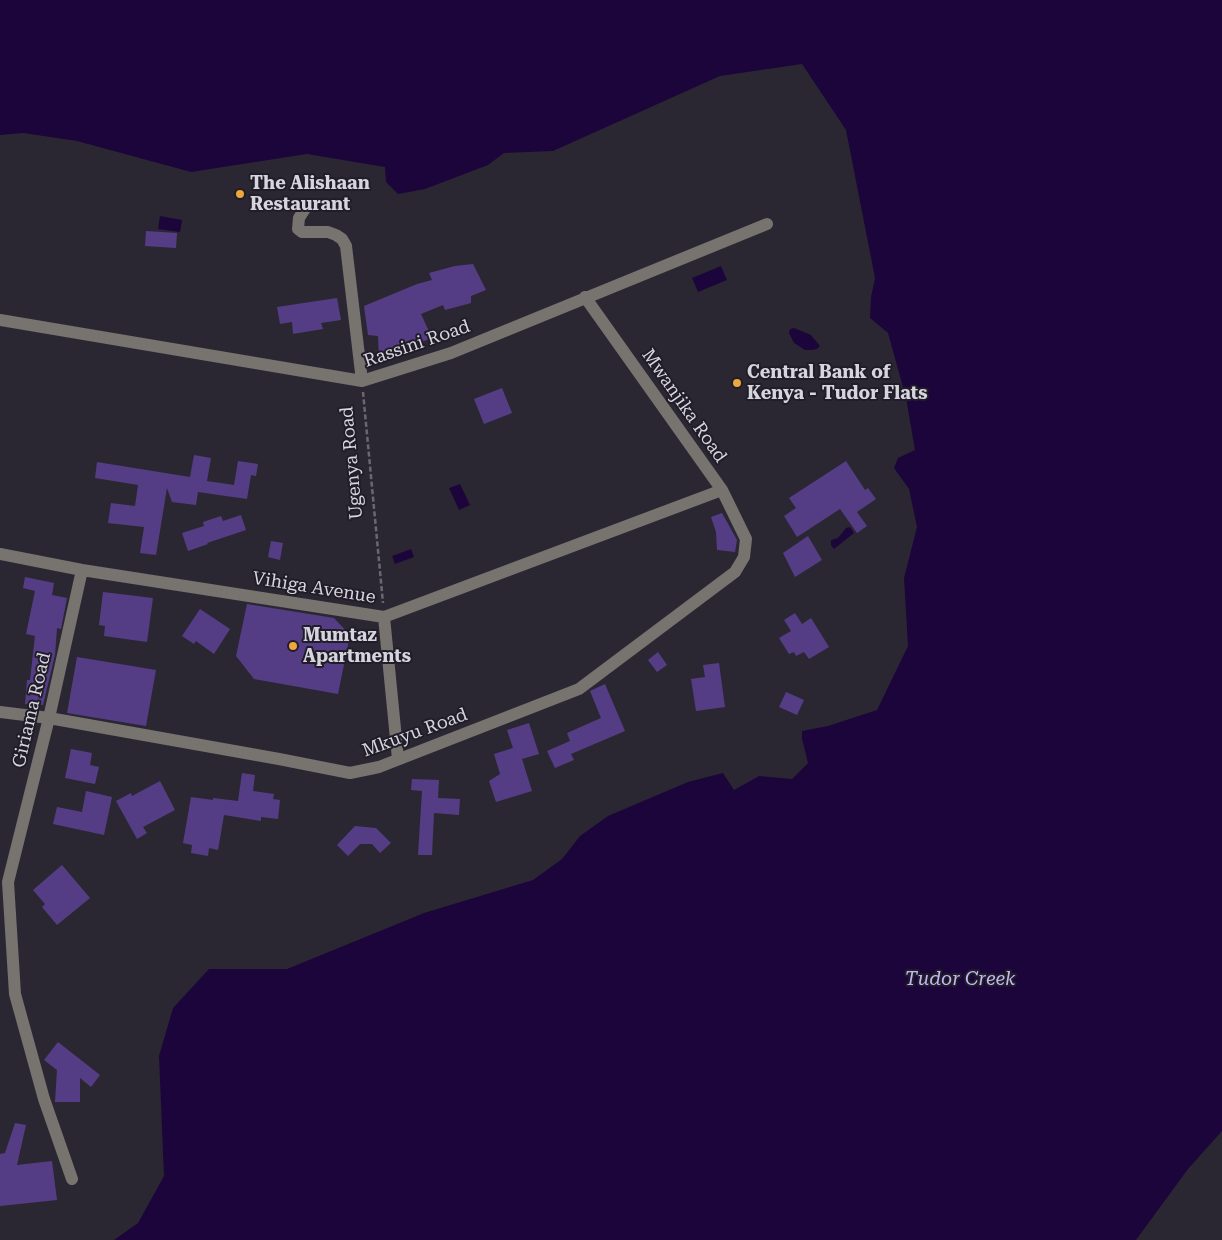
<!DOCTYPE html>
<style>
body{margin:0}
canvas{display:block;background:#2a2732}
</style>
<canvas width="1222" height="1240"></canvas>
<script>
const g = document.querySelector('canvas').getContext('2d');
g.lineJoin = 'round';
function fill(path, color) { g.fillStyle = color; g.fill(path, 'evenodd'); }
const shape = rows => new Path2D(rows.map(r => 'M' + r).join(''));
function trace(path, color, width, dash) { g.strokeStyle = color; g.lineWidth = width; g.lineCap = dash ? 'butt' : 'round'; g.setLineDash(dash || []); g.stroke(path); }
function label(font, color, halo, rows, align = 'center') {
  g.font = font + ' "Roboto Serif",serif'; g.lineWidth = 4; g.setLineDash([]); g.textBaseline = 'middle'; g.strokeStyle = halo; g.fillStyle = color; for (const [text, x, y, turn = 0] of rows) {
    g.save(); g.translate(x, y); g.rotate((+turn || 0) * Math.PI / 180); g.textAlign = isNaN(turn) ? turn : align; if (halo) g.strokeText(text, 0, 0); g.fillText(text, 0, 0); g.restore();
  }
}
const water = shape([
 [0,0,1222,0,1222,1131,1188,1169,1136,1240,114,1240,138,1223,164,1176,159,1056,173,1008,209,969,287,969,424,913,533,880,562,859,580,836,608,816,688,782,723,773,734,790,759,776,792,779,808,763,802,739,802,731,828,726,877,710,908,646,904,578,917,527,909,489,894,468,898,458,915,450,906,398,888,333,870,318,871,297,875,278,846,130,802,64,720,76,553,151,504,153,488,165,425,189,398,194,386,182,385,167,307,154,191,172,77,141,23,133,0,135],
 [160,216,182,220,180,232,158,229],
 [721,266,727,280,698,292,692,278],
 [794,328,811,335,820,346,817,349,812,350,805,350,794,343,789,333,790,329],
 [460,484,470,505,459,510,449,488],
 [850,527,854,533,834,549,831,545,831,540,838,538,846,528],
 [411,549,414,557,395,564,392,556]
]);
const building = shape([
 [146,231,177,233,176,248,145,246],
 [473,264,486,290,471,296,471,303,445,310,443,305,421,314,432,338,379,358,378,336,368,335,364,306,417,284,432,280,429,273,455,266],
 [337,298,341,320,321,323,323,329,293,334,292,322,280,324,277,307],
 [502,388,512,413,484,424,474,399],
 [194,455,211,458,207,481,234,485,238,461,258,464,256,476,251,475,247,499,198,492,196,505,172,502,167,488,156,555,140,553,144,527,108,523,111,503,135,506,138,485,95,478,97,462,190,477],
 [846,461,865,490,868,488,876,499,857,512,867,526,857,533,840,509,797,537,784,516,796,508,789,498],
 [722,513,737,540,735,552,717,550,716,532,711,517],
 [241,515,246,530,207,543,208,544,188,551,182,533,204,526,203,522,221,516,223,521],
 [808,536,822,560,795,577,783,553],
 [271,541,283,543,280,560,268,557],
 [25,577,54,583,52,595,67,598,61,629,57,628,55,655,43,705,25,704,27,680,30,680,35,636,26,634,35,591,23,588],
 [103,592,153,598,147,642,104,636,105,626,99,625],
 [247,604,334,618,350,635,338,694,254,679,236,656],
 [200,609,230,629,214,654,196,641,194,644,182,636],
 [795,613,802,624,811,618,829,647,809,659,804,652,796,656,794,652,789,654,779,638,791,631,784,620],
 [658,652,667,665,657,672,648,660],
 [77,657,156,670,146,726,67,713],
 [719,663,725,707,696,711,691,679,705,677,703,665],
 [605,684,625,731,571,754,574,760,555,768,547,751,570,741,567,733,601,718,590,691],
 [786,692,804,700,797,715,779,707],
 [529,723,539,754,522,759,532,791,496,802,489,781,500,774,494,754,513,748,507,730],
 [71,749,92,753,90,765,99,767,95,784,65,778],
 [242,773,255,775,253,791,274,794,273,799,280,800,278,819,261,817,261,821,224,815,218,850,209,848,208,856,191,853,192,845,183,843,191,797,213,800,213,798,238,801],
 [412,779,439,780,438,798,460,799,459,815,434,813,432,855,418,855,422,791,411,790],
 [160,781,175,810,143,827,147,833,137,839,116,801,131,793,132,796],
 [86,791,112,797,104,835,53,824,57,807,82,812],
 [355,826,376,828,391,843,380,853,372,844,360,844,348,856,337,845],
 [62,865,90,898,57,925,42,907,45,904,33,890],
 [58,1042,100,1075,91,1087,80,1078,80,1102,55,1102,57,1070,44,1060],
 [15,1123,26,1125,17,1165,52,1161,57,1200,0,1206,0,1154,5,1153]
]);
const path = shape([
 [363,392,383,603]
]);
const minor = shape([
 [308,204,299,218,298,229,302,232,328,232,336,235,342,239,346,246,362,381],
 [0,320,362,381,451,353,767,224],
 [0,554,82,570,384,617,722,490],
 [384,617,398,759],
 [0,712,49,718,279,759,350,773,379,767,579,689,735,572,744,557,746,539,722,490,585,297],
 [72,1179,44,1099,15,994,8,882,49,718,82,570]
]);
const markers = [
 [240,194,5,"#eea73d"],
 [737,383,5,"#eea73d"],
 [293,646,5,"#eea73d"]
];
const poiNames = [
 ["The Alishaan",250,184],
 ["Restaurant",250,205],
 ["Central Bank of",747,373],
 ["Kenya - Tudor Flats",747,394],
 ["Mumtaz",303,636],
 ["Apartments",303,657]
];
const streetNames = [
 ["Rassini Road",417,344,-19],
 ["Mwanjika Road",684,406,55],
 ["Ugenya Road",352,463,-95],
 ["Vihiga Avenue",314,588,9],
 ["Giriama Road",32,710,-77],
 ["Mkuyu Road",415,733,-20]
];
const waterNames = [
 ["Tudor Creek",960,979]
];
fill(water, '#1b053a');
fill(building, '#543d85');
trace(path, '#6a6771', 2.5, [5, 2.5]);
trace(minor, '#77736e', 12);
for (const [x, y, r, color] of markers) { const dot = new Path2D(); dot.arc(x, y, r, 0, 2 * Math.PI); g.fillStyle = color; g.fill(dot); trace(dot, '#201d28', 2); }
label('bold 18px', '#d6d4dc', '#201d28', poiNames, 'left');
label('18px', '#d6d4dc', '#201d28', streetNames);
label('italic 19px', '#c5b6f4', '#201d28', waterNames);
</script>
